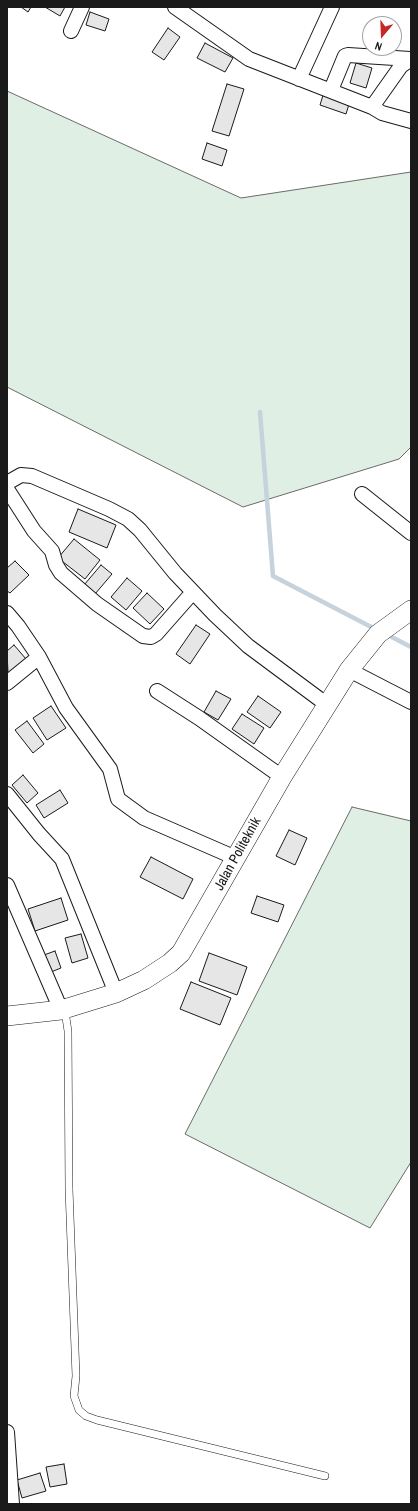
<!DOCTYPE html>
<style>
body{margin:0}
#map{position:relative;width:418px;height:1511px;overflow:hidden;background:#fff;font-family:"Archivo Narrow",sans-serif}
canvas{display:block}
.frame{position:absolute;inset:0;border:8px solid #1a1a1a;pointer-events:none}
.north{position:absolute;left:362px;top:16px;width:40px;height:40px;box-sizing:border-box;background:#fff;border:1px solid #a3a3a3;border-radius:50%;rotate:199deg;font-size:11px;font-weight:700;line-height:16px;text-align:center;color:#1a1a1a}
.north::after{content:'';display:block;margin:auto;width:14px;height:18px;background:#c62828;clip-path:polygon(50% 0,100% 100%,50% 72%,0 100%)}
</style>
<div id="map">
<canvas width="418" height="1511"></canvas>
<div class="frame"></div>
<div class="north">N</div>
</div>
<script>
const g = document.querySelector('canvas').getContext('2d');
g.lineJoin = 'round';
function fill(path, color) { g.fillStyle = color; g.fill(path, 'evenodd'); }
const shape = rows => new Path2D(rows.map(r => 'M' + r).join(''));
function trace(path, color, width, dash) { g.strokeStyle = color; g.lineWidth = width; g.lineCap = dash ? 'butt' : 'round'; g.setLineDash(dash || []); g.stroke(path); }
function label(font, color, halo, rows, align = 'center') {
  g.font = font + ' "Archivo Narrow",sans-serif'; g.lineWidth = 3; g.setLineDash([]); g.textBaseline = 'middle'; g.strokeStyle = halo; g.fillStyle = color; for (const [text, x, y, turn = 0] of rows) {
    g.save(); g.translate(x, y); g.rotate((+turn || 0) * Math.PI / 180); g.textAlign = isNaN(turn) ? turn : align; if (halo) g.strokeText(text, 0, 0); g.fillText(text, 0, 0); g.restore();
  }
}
const green = shape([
 [7,91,241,198,411,172,411,447,399,459,243,507,7,387,7,91],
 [352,807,411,821,411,1162,370,1228,185,1134,352,807]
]);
const stream = shape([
 [260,412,273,576,377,630],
 [386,634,411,647]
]);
const building = shape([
 [21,7,31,7,28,12,21,7],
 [45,7,65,7,60,16,45,7],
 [90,12,109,19,105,31,86,25,90,12],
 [168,28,180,37,164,60,152,52,168,28],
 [205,43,233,58,225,72,197,58,205,43],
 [356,63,372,68,366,88,350,83,356,63],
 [227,84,244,89,229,136,212,131,227,84],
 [324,92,350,101,346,114,320,105,324,92],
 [207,143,227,150,222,166,202,159,207,143],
 [78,509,116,525,107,548,69,532,78,509],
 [74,539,100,560,85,579,58,558,74,539],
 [15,561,29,575,10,593,7,591,7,568,15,561],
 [101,565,112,574,95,594,84,585,101,565],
 [127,578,142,591,126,610,111,597,127,578],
 [147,593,164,609,150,624,133,608,147,593],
 [196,625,210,634,190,664,176,654,196,625],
 [14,645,26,659,8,673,7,651,14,645],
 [216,691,231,699,218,720,204,712,216,691],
 [258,696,281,712,270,728,247,712,258,696],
 [51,706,66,728,47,740,33,718,51,706],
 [242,714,264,728,254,744,232,729,242,714],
 [27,721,44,744,33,753,15,730,27,721],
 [23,775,38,793,27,803,12,785,23,775],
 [60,790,68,803,44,818,36,805,60,790],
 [289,830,307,838,295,865,276,856,289,830],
 [151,857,193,879,183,899,140,877,151,857],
 [257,896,284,905,278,922,251,913,257,896],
 [61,898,68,920,35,931,28,909,61,898],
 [81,934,88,958,72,963,65,938,81,934],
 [55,951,61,968,51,972,44,955,55,951],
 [209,953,247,967,237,995,199,981,209,953],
 [191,982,231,998,220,1025,180,1009,191,982],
 [64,1464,67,1484,50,1487,46,1467,64,1464],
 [40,1473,46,1491,22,1498,17,1480,40,1473]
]);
const lane = shape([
 [62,1010,66,1018,68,1031,69,1189,76,1376,74,1396,79,1410,86,1416,97,1420,325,1476]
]);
const street = shape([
 [175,7,249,59,372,107,401,66,411,59],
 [71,31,82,7],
 [299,79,332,7],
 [331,90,345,56,348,55,410,59],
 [372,107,382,113,411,121],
 [7,483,21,475,32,476,109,509,128,519,140,530,175,573,215,615,248,646,326,704],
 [7,489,34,531,52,551,56,565,61,573,97,604,143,636,151,637,156,634,193,592],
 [362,494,411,533],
 [7,613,18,626,39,657,66,708,110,769,118,799,144,818,236,858],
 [349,670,411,702],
 [7,683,39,657],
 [157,691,199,718,282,777],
 [7,794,39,834,62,859,116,993],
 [7,885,61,1010],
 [7,1432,12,1504]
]);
const secondary = shape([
 [7,1016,61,1010,116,993,144,980,170,963,181,953,282,777,349,670,378,634,411,610]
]);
const streetNames = [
 ["Jalan Politeknik",238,854,-61]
];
fill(green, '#e0efe3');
trace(green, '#6a6a6a', 1);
trace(stream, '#c6d2dc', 4.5);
fill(building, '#e6e6e6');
trace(building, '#1a1a1a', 1);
trace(lane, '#1a1a1a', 8);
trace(street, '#1a1a1a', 16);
trace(secondary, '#1a1a1a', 20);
trace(lane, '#fff', 7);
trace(street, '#fff', 14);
trace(secondary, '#fff', 19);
label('14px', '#1a1a1a', '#fff', streetNames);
</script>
